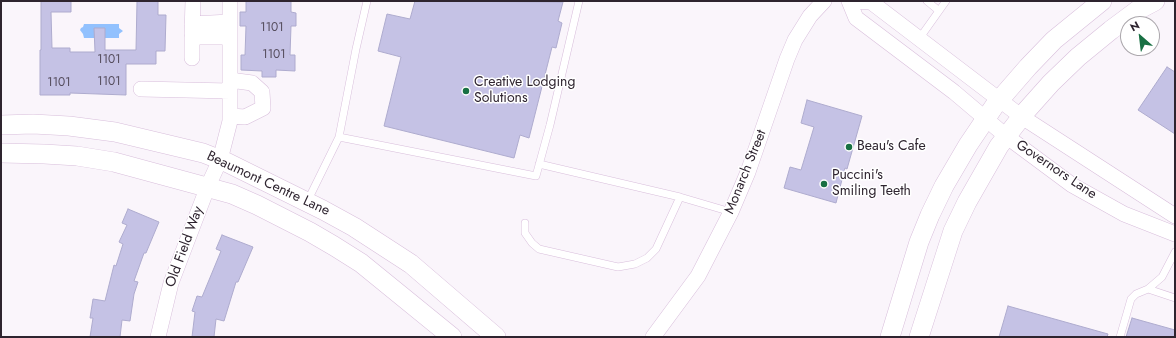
<!DOCTYPE html>
<style>
body{margin:0}
#map{position:relative;width:1176px;height:338px;overflow:hidden;background:#faf5fb;font-family:Jost,sans-serif}
canvas{display:block}
.frame{position:absolute;inset:0;border:2px solid #2e242f;pointer-events:none}
.north{position:absolute;left:1120px;top:16px;width:40px;height:40px;box-sizing:border-box;background:#fff;border:1px solid #aba7ac;border-radius:50%;rotate:332deg;font-size:11px;font-weight:700;line-height:16px;text-align:center;color:#2e242f}
.north::after{content:'';display:block;margin:auto;width:14px;height:18px;background:#187043;clip-path:polygon(50% 0,100% 100%,50% 72%,0 100%)}
</style>
<div id="map">
<canvas width="1176" height="338"></canvas>
<div class="frame"></div>
<div class="north">N</div>
</div>
<script>
const g = document.querySelector('canvas').getContext('2d');
g.lineJoin = 'round';
function fill(path, color) { g.fillStyle = color; g.fill(path, 'evenodd'); }
const shape = rows => new Path2D(rows.map(r => 'M' + r).join(''));
function trace(path, color, width, dash) { g.strokeStyle = color; g.lineWidth = width; g.lineCap = dash ? 'butt' : 'round'; g.setLineDash(dash || []); g.stroke(path); }
function label(font, color, halo, rows, align = 'center') {
  g.font = font + ' Jost,sans-serif'; g.lineWidth = 3; g.setLineDash([]); g.textBaseline = 'middle'; g.strokeStyle = halo; g.fillStyle = color; for (const [text, x, y, turn = 0] of rows) {
    g.save(); g.translate(x, y); g.rotate((+turn || 0) * Math.PI / 180); g.textAlign = isNaN(turn) ? turn : align; if (halo) g.strokeText(text, 0, 0); g.fillText(text, 0, 0); g.restore();
  }
}
const water = shape([
 [84,24,119,24,119,28,123,31,119,34,119,38,84,38,83,34,80,30,81,28,83,27]
]);
const building = shape([
 [41,1,71,1,71,12,51,12,52,48,70,48,70,52,95,52,94,28,105,28,105,50,136,50,137,1,158,1,158,15,166,15,165,51,156,51,156,64,126,64,126,95,70,93,70,95,40,95,40,50,41,50,41,1],
 [246,1,291,1,291,12,296,13,296,26,291,26,290,55,295,55,295,71,276,70,276,77,262,77,262,71,241,70,241,55,245,55,246,26,240,26,240,12,246,12,246,1],
 [415,1,563,2,558,21,562,23,556,48,552,47,529,138,520,135,514,158,384,126,401,57,378,51,387,14,410,19,415,1],
 [1167,67,1175,72,1175,134,1138,110,1167,67],
 [807,100,862,116,847,169,845,168,836,203,784,188,790,167,801,170,814,127,801,123,807,100],
 [128,209,159,222,146,253,144,253,134,281,138,282,134,294,130,321,122,320,120,337,90,337,93,318,90,318,93,299,105,301,114,265,116,266,123,244,119,242,127,225,122,223,128,209],
 [222,235,253,247,238,282,236,282,224,321,216,319,214,337,192,337,195,312,192,311,197,296,202,297,221,251,216,249,222,235],
 [1008,306,1108,334,1107,337,999,337,1008,306],
 [1132,318,1175,330,1175,337,1126,337,1132,318]
]);
const service = shape([
 [927,1,938,10],
 [919,39,946,1],
 [339,137,536,176,550,125,579,1],
 [539,164,680,197,731,212],
 [307,202,339,137,356,49,367,1],
 [525,223,525,233,532,243,539,249,618,267,635,264,647,258,656,249,680,197],
 [1148,289,1175,298],
 [1120,337,1131,299,1136,294,1148,289,1162,277,1175,252]
]);
const minor = shape([
 [849,1,856,18,954,92,1006,136,1072,185,1124,214,1175,234],
 [854,1,871,2,1022,117,1175,216],
 [192,24,230,22],
 [192,34,193,1],
 [192,58,192,37,230,37],
 [230,80,252,83,262,92,263,108,245,117,230,116],
 [141,89,230,91],
 [158,337,171,283,208,186,220,160,230,121,230,1],
 [653,337,698,276,731,212,748,172,787,59,795,40,810,16,824,1]
]);
const tertiary = shape([
 [1,125,33,124,69,126,115,132,203,153,226,162,323,210,354,227,411,264,496,337],
 [1,153,44,154,77,156,114,162,232,194,257,205,310,232,334,246,361,263,452,337],
 [890,337,919,242,930,215,944,186,968,145,995,105,1028,67,1054,40,1102,1],
 [919,337,953,231,967,202,999,146,1026,111,1051,83,1078,57,1111,30,1138,10,1155,1]
]);
const markers = [
 [466,91,4,"#187043"],
 [849,147,4,"#187043"],
 [824,184,4,"#187043"]
];
const numberNames = [
 ["1101",272,28],
 ["1101",274,55],
 ["1101",109,60],
 ["1101",109,82],
 ["1101",59,83]
];
const poiNames = [
 ["Creative Lodging",474,83],
 ["Solutions",474,99],
 ["Beau's Cafe",857,147],
 ["Puccini's",832,176],
 ["Smiling Teeth",832,192]
];
const streetNames = [
 ["Governors Lane",1056,170,34],
 ["Monarch Street",746,172,-68],
 ["Beaumont Centre Lane",268,184,25],
 ["Old Field Way",185,247,-70]
];
fill(water, '#92c1fe');
fill(building, '#c5c2e5');
trace(building, '#aeabce', 1);
trace(service, '#d8bedb', 8);
trace(minor, '#d8bedb', 16);
trace(tertiary, '#d8bedb', 20);
trace(service, '#fff', 7);
trace(minor, '#fff', 15);
trace(tertiary, '#fff', 19);
for (const [x, y, r, color] of markers) { const dot = new Path2D(); dot.arc(x, y, r, 0, 2 * Math.PI); g.fillStyle = color; g.fill(dot); trace(dot, '#fff', 1.5); }
label('12px', '#544c5c', null, numberNames);
label('14px', '#2e242f', '#fff', poiNames, 'left');
label('14px', '#2e242f', '#fff', streetNames);
</script>
